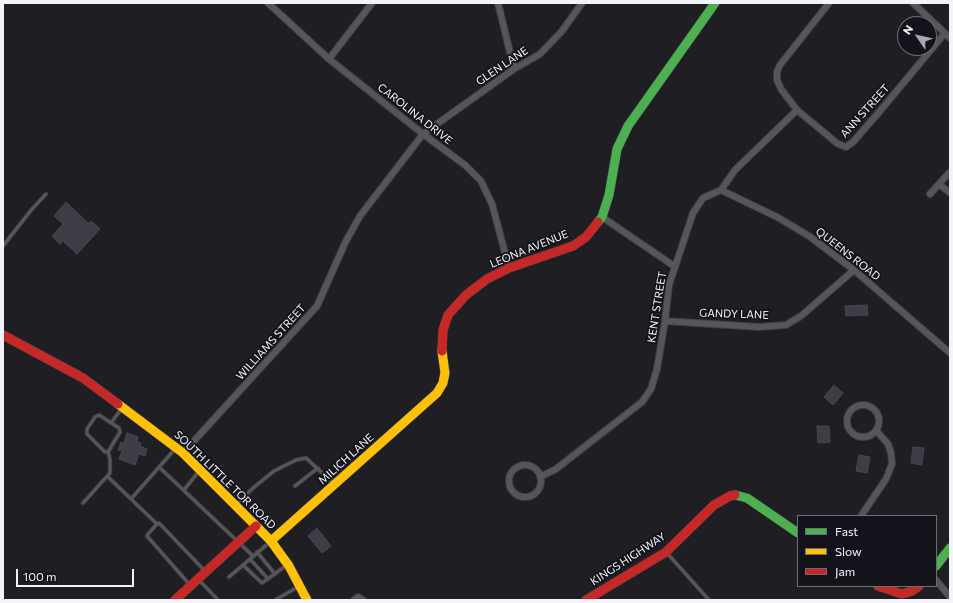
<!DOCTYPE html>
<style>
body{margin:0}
#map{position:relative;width:953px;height:603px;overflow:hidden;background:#1e1e23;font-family:Commissioner,sans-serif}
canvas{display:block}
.frame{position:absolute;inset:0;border:4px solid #f3f4f9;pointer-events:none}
.legend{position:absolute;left:797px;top:515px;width:140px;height:72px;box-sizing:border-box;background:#13141b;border:1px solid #6d6e74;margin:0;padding:5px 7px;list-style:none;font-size:12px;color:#f3f4f9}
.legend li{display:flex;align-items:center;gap:8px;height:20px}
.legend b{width:20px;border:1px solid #6d6e74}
.north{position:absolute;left:897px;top:16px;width:40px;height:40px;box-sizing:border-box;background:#13141b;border:1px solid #6d6e74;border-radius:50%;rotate:304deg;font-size:11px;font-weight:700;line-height:16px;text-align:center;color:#f3f4f9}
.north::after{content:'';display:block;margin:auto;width:14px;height:18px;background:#a8a9ae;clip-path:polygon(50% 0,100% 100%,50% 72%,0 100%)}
.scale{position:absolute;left:16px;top:569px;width:118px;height:18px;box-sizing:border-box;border:2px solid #f3f4f9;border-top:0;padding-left:5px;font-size:12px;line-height:14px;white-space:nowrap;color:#f3f4f9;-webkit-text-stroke:3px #13141b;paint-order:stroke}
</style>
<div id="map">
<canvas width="953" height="603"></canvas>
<div class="frame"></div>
<ul class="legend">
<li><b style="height:5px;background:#4caf50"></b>Fast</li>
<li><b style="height:5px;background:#ffc107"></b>Slow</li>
<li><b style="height:5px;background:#c62828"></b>Jam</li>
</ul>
<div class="north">N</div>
<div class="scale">100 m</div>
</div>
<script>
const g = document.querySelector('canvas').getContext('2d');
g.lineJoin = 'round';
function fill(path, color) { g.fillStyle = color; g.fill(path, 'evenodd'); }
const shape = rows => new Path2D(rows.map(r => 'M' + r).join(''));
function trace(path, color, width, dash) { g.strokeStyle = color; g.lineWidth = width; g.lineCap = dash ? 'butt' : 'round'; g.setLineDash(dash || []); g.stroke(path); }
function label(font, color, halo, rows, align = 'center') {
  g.font = font + ' Commissioner,sans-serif'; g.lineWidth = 3.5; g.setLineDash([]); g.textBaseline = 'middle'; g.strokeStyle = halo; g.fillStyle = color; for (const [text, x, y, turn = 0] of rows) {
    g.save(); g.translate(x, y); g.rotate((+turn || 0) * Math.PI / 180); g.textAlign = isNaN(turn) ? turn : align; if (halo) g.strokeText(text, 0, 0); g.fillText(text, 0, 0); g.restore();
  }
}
const building = shape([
 [66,202,89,224,91,221,100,229,77,254,63,241,60,244,52,236,63,224,54,216,66,202],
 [867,305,868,315,846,316,845,306,867,305],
 [834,385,843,393,833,405,824,397,834,385],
 [817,426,829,426,830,442,818,443,817,426],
 [127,433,138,437,137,442,141,443,140,446,147,449,145,456,139,454,135,465,119,459,122,451,118,450,121,442,124,443,127,433],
 [913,447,924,448,922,465,911,463,913,447],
 [859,455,870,457,867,473,856,471,859,455],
 [317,528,331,546,322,553,308,536,317,528]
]);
const lane = shape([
 [3,246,32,209,46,194],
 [111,423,122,408],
 [159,467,253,556],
 [108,477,131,499,175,449],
 [295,486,318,468],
 [184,490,199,471],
 [131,499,157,524,159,523,204,570],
 [83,503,110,473,110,459,108,452,105,452,87,434,87,429,95,417,99,415,119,428,120,432,108,452],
 [236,505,253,488,274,471,296,460,306,458,334,484],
 [157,524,148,534,147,536,190,585],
 [257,552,275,574],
 [667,553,709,600],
 [250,559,268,579],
 [243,565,262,583,287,565],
 [229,577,270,542],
 [199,580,218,600],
 [275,600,298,587]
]);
const street = shape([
 [268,3,329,59,423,134,465,165,481,181,492,204,509,268],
 [498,3,514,69],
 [829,3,780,65,777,72,777,80,781,89,797,110,838,144,846,147,853,142,880,111,945,33],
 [913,3,950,38],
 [329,59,372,3],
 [939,184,950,193],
 [721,190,777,217,809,236,854,270,950,353],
 [930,194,949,173],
 [602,217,674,266],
 [665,321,759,327,786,325,801,316,854,270],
 '847 421a16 16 0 1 1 32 0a16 16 0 1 1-32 0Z',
 [183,453,317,306,346,241,360,216,423,134,514,69,540,54,562,31,582,3],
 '509 481a16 16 0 1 1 32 0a16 16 0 1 1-32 0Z',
 [540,477,556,469,642,402,651,389,657,369,665,321,669,285,693,213,703,198,721,190,735,170,797,110],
 [861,516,886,479,892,464,891,453,888,444,876,430],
 [936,580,950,597],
 [354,600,358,597,363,600]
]);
const fast = shape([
 [598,222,602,217,609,195,617,149,628,126,715,3],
 [735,495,747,498,798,533],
 [936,566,950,548]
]);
const slow = shape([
 [118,404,183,453,271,541,289,566,307,600],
 [271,541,437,393,443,383,445,373,442,351]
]);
const jam = shape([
 [3,335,83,378,118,404],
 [442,351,443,330,448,315,466,295,487,279,509,268,573,246,586,237,598,222],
 [878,586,902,594,912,591,919,586],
 [175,600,256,526],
 [586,600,666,552,714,505,730,496,735,495]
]);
const streetNames = [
 ["GLEN LANE",502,66,-34],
 ["ANN STREET",865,111,-48],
 ["CAROLINA DRIVE",415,114,38],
 ["LEONA AVENUE",529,249,-22],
 ["QUEENS ROAD",848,254,38],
 ["KENT STREET",657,307,-81],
 ["GANDY LANE",734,314,2],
 ["WILLIAMS STREET",271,342,-48],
 ["MILICH LANE",346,459,-42],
 ["SOUTH LITTLE TOR ROAD",225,480,44],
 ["KINGS HIGHWAY",628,559,-33]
];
fill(building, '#3c3d46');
trace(building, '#47484c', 1);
trace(lane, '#3a3c3f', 4.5);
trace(street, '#3a3c3f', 8);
trace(fast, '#3a3c3f', 10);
trace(slow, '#3a3c3f', 10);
trace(jam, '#3a3c3f', 10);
trace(lane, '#56565a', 3);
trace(street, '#56565a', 6);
trace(fast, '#4caf50', 9);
trace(slow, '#ffc107', 9);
trace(jam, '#c62828', 9);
label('11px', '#f3f4f9', '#13141b', streetNames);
</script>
